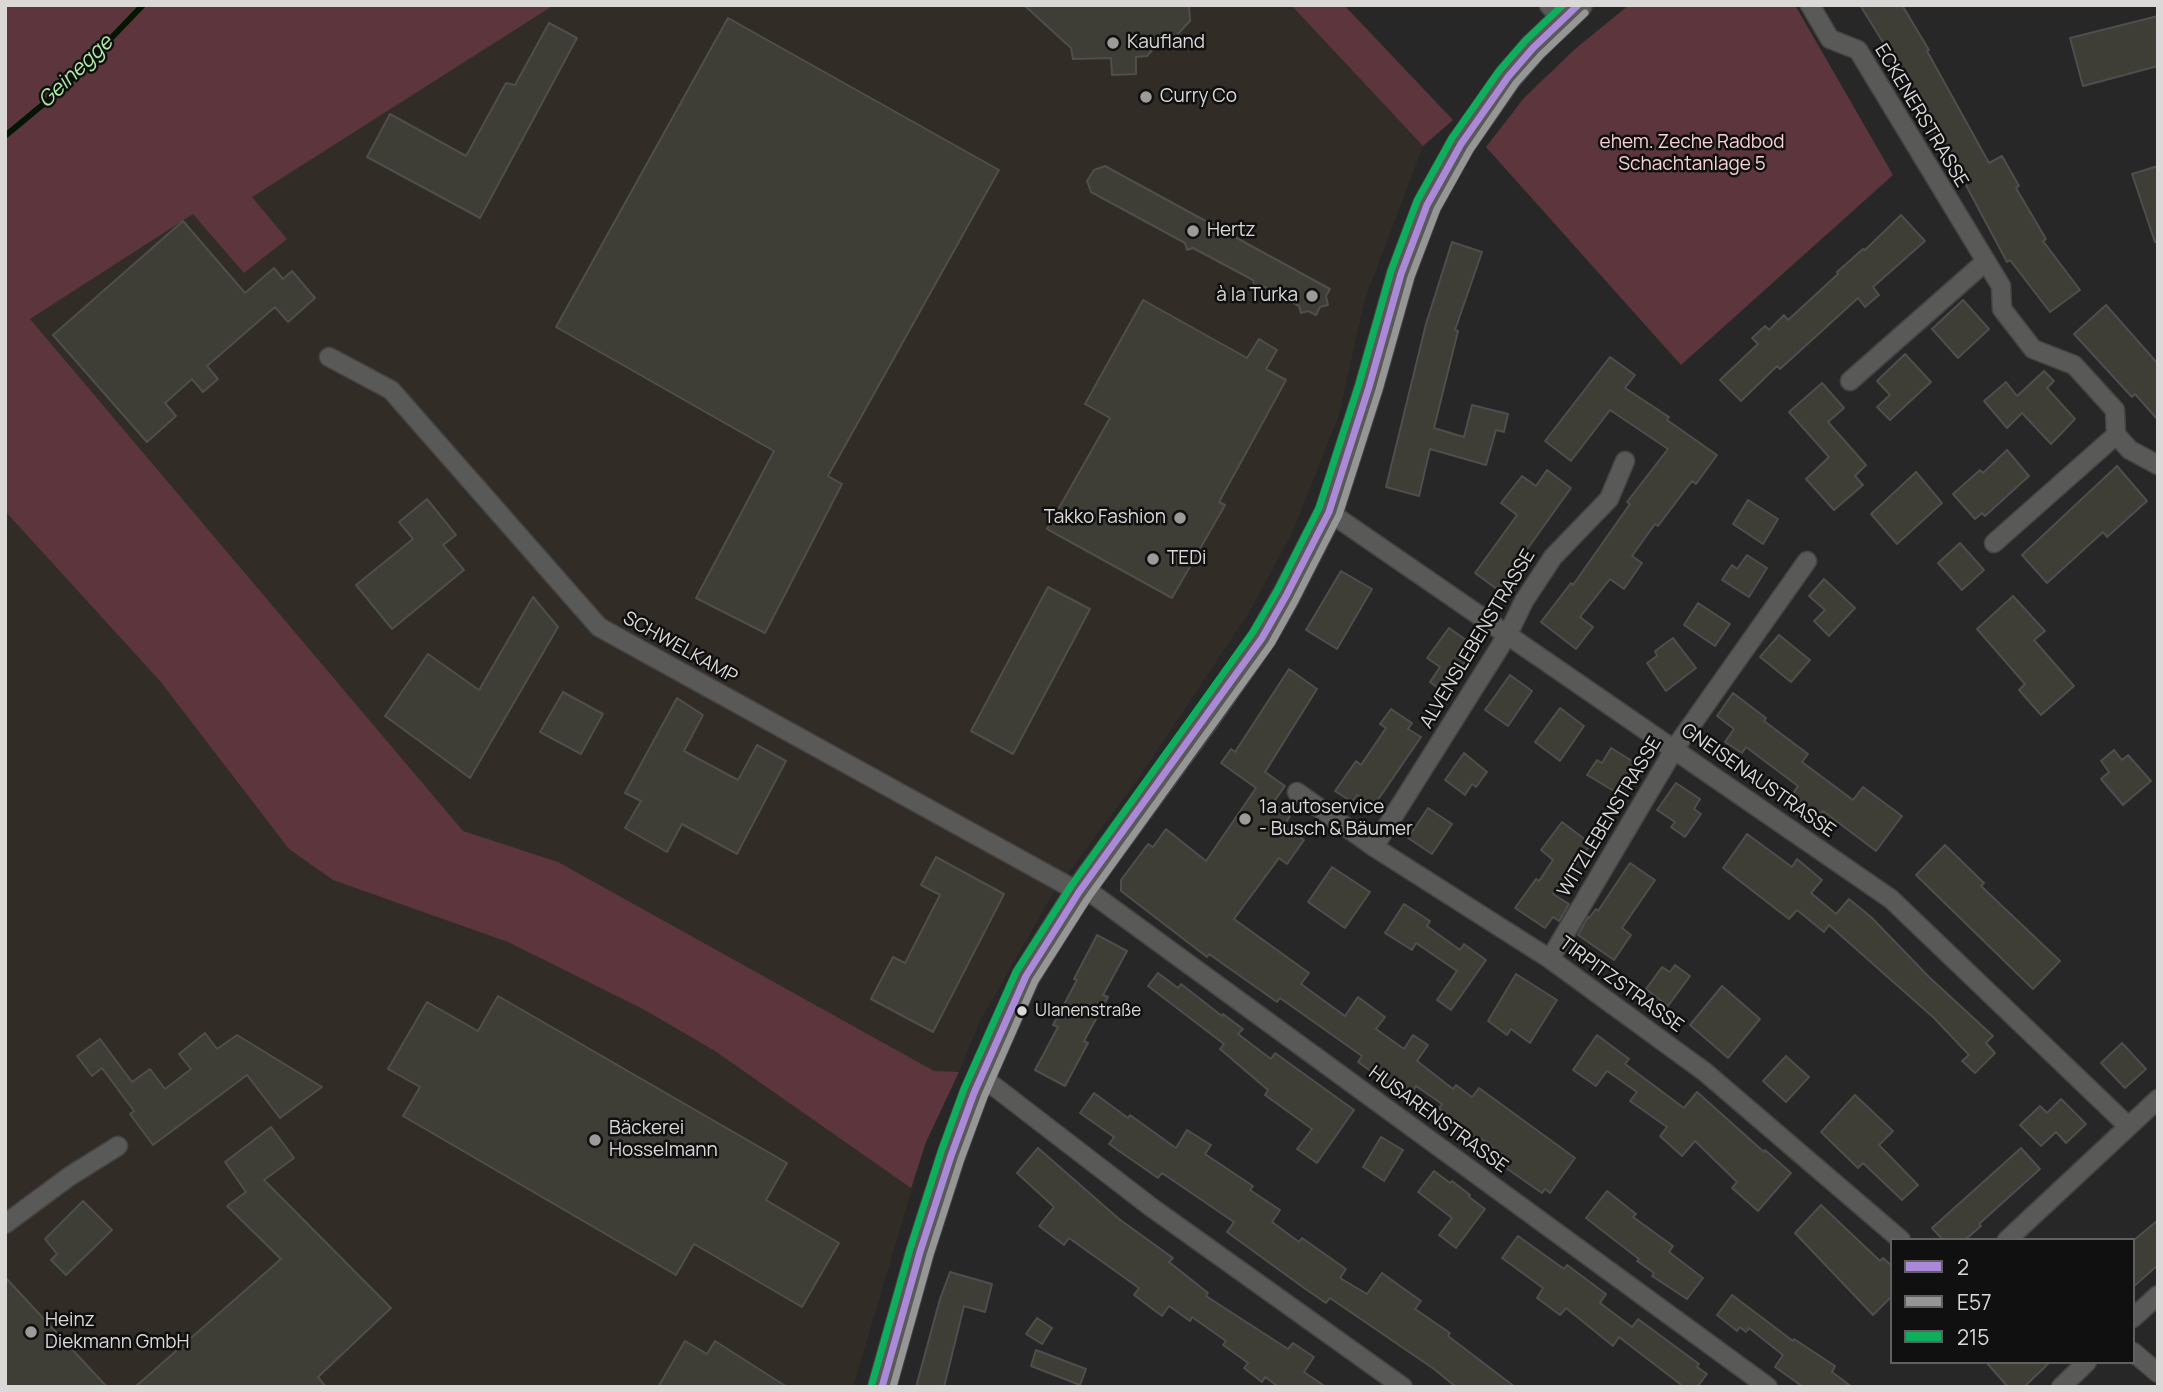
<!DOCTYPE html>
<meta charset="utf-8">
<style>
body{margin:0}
#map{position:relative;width:2163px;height:1392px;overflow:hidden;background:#282727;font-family:Manrope,sans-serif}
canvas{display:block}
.frame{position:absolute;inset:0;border:7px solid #dad9d8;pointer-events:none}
.legend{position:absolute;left:1890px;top:1238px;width:245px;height:126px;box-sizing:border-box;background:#111010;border:2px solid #616060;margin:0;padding:9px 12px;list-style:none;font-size:21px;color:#dad9d8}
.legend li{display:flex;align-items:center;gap:14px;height:35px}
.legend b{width:35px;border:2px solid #616060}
</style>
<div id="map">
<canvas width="2163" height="1392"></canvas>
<div class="frame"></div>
<ul class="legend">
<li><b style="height:9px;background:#aa89d8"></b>2</li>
<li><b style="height:9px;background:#969696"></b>E57</li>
<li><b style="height:9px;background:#0daf5c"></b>215</li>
</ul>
</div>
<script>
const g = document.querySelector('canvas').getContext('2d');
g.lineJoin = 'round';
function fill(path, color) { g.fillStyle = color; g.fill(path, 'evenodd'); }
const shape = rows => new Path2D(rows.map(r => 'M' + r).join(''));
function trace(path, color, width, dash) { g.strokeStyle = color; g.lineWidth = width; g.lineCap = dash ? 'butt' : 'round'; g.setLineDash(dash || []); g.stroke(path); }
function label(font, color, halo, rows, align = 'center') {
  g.font = font + ' Manrope,sans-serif'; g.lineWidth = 5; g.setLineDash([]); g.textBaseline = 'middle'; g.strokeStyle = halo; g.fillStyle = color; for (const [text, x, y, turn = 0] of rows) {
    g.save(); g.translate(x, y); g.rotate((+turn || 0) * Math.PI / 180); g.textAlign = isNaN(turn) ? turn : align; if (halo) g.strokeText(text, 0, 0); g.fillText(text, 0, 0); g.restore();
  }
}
const built = shape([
 [519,5,1291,5,1423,146,1365,299,1339,415,1293,531,1250,611,1138,779,1052,895,979,1023,959,1072,926,1142,853,1387,5,1387,5,333]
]);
const green = shape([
 [5,5,554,5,252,197,287,239,244,273,193,214,30,319,463,831,558,862,934,1071,959,1072,926,1142,911,1188,715,1051,643,1009,508,942,333,880,289,849,160,681,5,511],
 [1291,5,1344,5,1453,120,1423,146],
 [1629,5,1795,5,1893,175,1681,365,1486,147,1524,98,1575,49]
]);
const stream = shape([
 [5,136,64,87,143,5]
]);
const building = shape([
 [1024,5,1189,5,1190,21,1174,38,1163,38,1147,56,1136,57,1136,74,1112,75,1111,58,1073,59,1071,48,1024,5],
 [1860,5,1902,5,1929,50,1927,51,1989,163,2002,156,2019,186,2016,188,2046,239,2043,241,2080,290,2050,312,2010,260,2007,262,1952,159,1950,160,1899,68,1860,5],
 [2158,16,2158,66,2083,86,2070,38,2158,16],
 [728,18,999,170,828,476,842,484,765,633,696,598,774,451,556,327,728,18],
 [549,23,577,38,480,218,367,157,390,114,466,156,506,83,515,85,549,23],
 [1105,166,1330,289,1326,296,1328,305,1320,307,1316,315,1308,311,1301,313,1299,306,1261,285,1255,287,1253,280,1193,248,1187,250,1185,243,1091,192,1087,181,1094,170,1105,166],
 [2158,166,2158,241,2155,242,2132,174,2158,166],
 [1901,215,1925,241,1873,287,1879,295,1865,307,1858,298,1780,369,1777,366,1741,401,1720,380,1758,344,1752,338,1765,326,1769,330,1784,315,1788,320,1838,274,1837,272,1863,249,1865,250,1901,215],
 [183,221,245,293,274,268,283,279,292,271,315,298,288,322,275,307,207,366,218,379,203,392,192,379,165,403,176,416,147,442,53,335,183,221],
 [1452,242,1482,252,1455,330,1458,331,1434,428,1464,437,1472,405,1508,414,1504,432,1496,430,1486,465,1430,449,1419,496,1386,487,1426,324,1452,242],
 [1143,300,1247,358,1259,339,1277,350,1266,369,1286,380,1219,502,1225,505,1172,598,1047,529,1110,418,1085,404,1143,300],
 [1963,300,1989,329,1958,358,1932,329,1963,300],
 [2106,305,2158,364,2158,420,2135,394,2132,397,2074,334,2106,305],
 [1905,354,1931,382,1890,420,1877,407,1890,395,1877,381,1905,354],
 [1610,357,1635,375,1625,388,1669,417,1667,420,1717,455,1696,484,1692,481,1658,526,1655,524,1632,556,1642,563,1624,589,1610,579,1580,617,1593,627,1576,649,1541,622,1571,583,1573,585,1630,504,1627,502,1668,449,1610,410,1571,461,1545,441,1610,357],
 [2044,371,2054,381,2047,388,2075,419,2051,444,2022,413,2007,428,1984,401,2006,382,2017,396,2044,371],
 [1822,383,1844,408,1828,422,1866,465,1855,476,1863,485,1834,510,1806,479,1829,457,1789,412,1822,383],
 [2007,450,2029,476,1985,516,1982,513,1975,519,1953,494,1980,470,1983,473,2007,450],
 [2117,466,2147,501,2107,537,2103,532,2047,583,2022,555,2117,466],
 [1547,470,1571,488,1498,590,1475,573,1517,515,1501,503,1522,476,1536,486,1547,470],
 [1916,472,1942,503,1897,544,1871,514,1916,472],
 [427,499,456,535,443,545,464,570,392,629,356,585,413,539,399,522,427,499],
 [1748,500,1778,519,1763,544,1733,524,1748,500],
 [1960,543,1984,570,1962,590,1938,563,1960,543],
 [1747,555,1767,568,1749,597,1722,580,1732,565,1737,569,1747,555],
 [1341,571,1372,589,1337,649,1306,630,1341,571],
 [1824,579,1855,608,1829,636,1814,621,1825,610,1809,596,1824,579],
 [1048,587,1090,609,1013,754,971,731,1048,587],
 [2013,596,2045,631,2034,640,2074,686,2041,715,2019,690,2025,684,1977,629,2013,596],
 [533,597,558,627,470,778,385,716,428,654,479,690,533,597],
 [1698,603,1730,624,1715,646,1684,625,1698,603],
 [1449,628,1476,647,1443,692,1430,682,1440,667,1427,658,1449,628],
 [1779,635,1810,660,1791,682,1760,657,1779,635],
 [1673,638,1696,668,1666,691,1647,663,1657,656,1655,651,1673,638],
 [1289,669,1317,689,1265,772,1285,786,1273,803,1290,816,1284,826,1304,840,1287,864,1279,858,1234,919,1309,973,1301,984,1345,1016,1358,997,1385,1017,1376,1029,1404,1049,1413,1035,1428,1045,1417,1061,1453,1089,1456,1085,1472,1097,1479,1088,1575,1158,1550,1193,1545,1189,1542,1193,1506,1168,1511,1161,1479,1137,1477,1140,1445,1117,1447,1115,1439,1108,1442,1104,1416,1086,1408,1098,1358,1062,1362,1056,1280,998,1277,1002,1209,954,1207,957,1121,891,1121,880,1148,844,1153,847,1166,829,1206,861,1256,788,1221,763,1231,749,1235,752,1289,669],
 [1510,675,1532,691,1508,726,1485,710,1510,675],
 [563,692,603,714,581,754,540,732,563,692],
 [1733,693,1766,718,1764,721,1808,754,1802,762,1853,800,1863,787,1902,816,1876,851,1823,811,1818,817,1791,797,1798,786,1746,747,1742,753,1725,742,1734,729,1717,716,1733,693],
 [677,698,703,715,684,751,738,780,757,745,786,761,737,854,682,824,667,852,625,828,641,801,625,793,677,698],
 [1560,708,1584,726,1560,761,1535,742,1560,708],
 [1391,709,1412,723,1408,729,1421,737,1373,807,1357,795,1352,802,1335,791,1356,761,1361,765,1386,728,1380,724,1391,709],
 [1611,748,1637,764,1619,794,1587,775,1597,760,1602,763,1611,748],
 [2114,750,2122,760,2128,755,2151,781,2123,805,2101,779,2109,772,2101,761,2114,750],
 [1464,753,1487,772,1476,787,1472,784,1465,795,1445,780,1464,753],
 [1676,783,1700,799,1694,809,1701,814,1685,837,1671,827,1675,822,1657,810,1676,783],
 [1428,808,1452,824,1432,854,1408,838,1428,808],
 [1562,822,1591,844,1553,894,1569,904,1559,921,1553,917,1545,928,1515,908,1536,879,1539,881,1553,860,1541,850,1562,822],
 [1747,834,1792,867,1797,859,1822,880,1811,893,1836,914,1849,899,1871,917,1929,977,1993,1036,1986,1043,1995,1053,1975,1073,1962,1061,1969,1055,1934,1018,1829,925,1824,932,1797,910,1789,919,1723,868,1747,834],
 [1945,845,1984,883,1981,886,2060,961,2033,989,1916,875,1945,845],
 [936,857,1004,894,933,1032,871,999,893,957,905,963,940,895,921,885,936,857],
 [1630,863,1655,880,1622,928,1631,935,1614,960,1578,935,1588,917,1589,918,1596,909,1598,911,1630,863],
 [1332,867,1370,892,1345,928,1308,902,1332,867],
 [1404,904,1430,921,1427,926,1460,950,1464,944,1486,960,1451,1010,1437,1000,1457,971,1416,943,1412,950,1385,933,1404,904],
 [1097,935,1127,951,1103,995,1108,997,1084,1041,1088,1043,1065,1086,1035,1070,1058,1027,1053,1025,1077,980,1074,979,1097,935],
 [1675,965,1690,976,1668,1006,1646,989,1662,967,1670,972,1675,965],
 [1158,973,1178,988,1181,984,1222,1016,1223,1014,1243,1029,1238,1034,1271,1059,1275,1053,1354,1110,1317,1163,1297,1149,1312,1129,1265,1095,1268,1090,1220,1049,1224,1044,1148,986,1158,973],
 [1516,974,1557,1000,1530,1043,1511,1029,1507,1035,1488,1021,1516,974],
 [1722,986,1760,1019,1728,1058,1690,1025,1722,986],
 [498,996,787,1163,766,1200,839,1243,802,1307,694,1244,676,1275,403,1116,420,1087,388,1069,427,1002,478,1031,498,996],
 [205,1033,217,1049,237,1035,322,1087,280,1118,247,1075,153,1145,130,1114,134,1111,102,1068,92,1076,77,1056,100,1039,132,1082,150,1069,165,1089,191,1069,179,1054,205,1033],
 [1597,1035,1629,1059,1625,1064,1684,1108,1697,1092,1764,1152,1765,1150,1791,1173,1758,1211,1732,1188,1737,1182,1695,1141,1682,1156,1660,1136,1667,1127,1630,1101,1637,1092,1607,1071,1596,1086,1573,1070,1597,1035],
 [2122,1043,2146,1069,2125,1088,2101,1063,2122,1043],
 [1786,1056,1809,1077,1786,1102,1763,1081,1786,1056],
 [1094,1093,1128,1118,1130,1115,1176,1148,1187,1130,1211,1145,1205,1154,1253,1186,1250,1190,1280,1210,1272,1222,1299,1242,1302,1238,1346,1269,1340,1278,1367,1294,1382,1273,1421,1301,1415,1309,1450,1333,1448,1336,1515,1387,1456,1387,1434,1369,1330,1298,1326,1303,1304,1288,1227,1232,1234,1222,1162,1173,1158,1178,1109,1144,1114,1137,1080,1113,1094,1093],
 [1855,1095,1893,1131,1879,1145,1918,1185,1902,1200,1863,1163,1858,1168,1821,1132,1855,1095],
 [2061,1099,2086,1124,2066,1143,2056,1132,2041,1146,2020,1125,2040,1106,2047,1113,2061,1099],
 [271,1127,294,1158,264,1180,391,1308,318,1377,326,1387,135,1387,281,1259,227,1206,246,1192,225,1162,271,1127],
 [1381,1137,1403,1150,1384,1181,1363,1167,1381,1137],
 [1038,1148,1119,1219,1173,1258,1169,1262,1208,1293,1206,1296,1288,1349,1293,1343,1314,1357,1304,1372,1326,1387,1279,1387,1265,1377,1262,1382,1244,1368,1248,1363,1223,1345,1226,1341,1192,1317,1190,1321,1169,1306,1162,1316,1134,1295,1139,1288,1069,1238,1064,1245,1039,1226,1054,1207,1017,1173,1038,1148],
 [2021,1148,2040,1169,1979,1224,1981,1226,1965,1240,1943,1240,1932,1228,2021,1148],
 [1434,1171,1450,1183,1452,1181,1470,1195,1469,1197,1485,1209,1456,1248,1439,1235,1452,1218,1418,1192,1434,1171],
 [1607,1191,1636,1214,1633,1217,1673,1246,1669,1252,1703,1278,1687,1299,1652,1276,1654,1273,1637,1261,1639,1259,1586,1218,1607,1191],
 [83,1201,112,1230,66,1275,51,1260,57,1254,45,1239,83,1201],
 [1821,1205,1880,1261,1883,1258,1892,1266,1892,1296,1873,1315,1795,1233,1821,1205],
 [2158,1220,2158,1265,2133,1287,2133,1241,2158,1220],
 [1518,1236,1564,1269,1567,1265,1606,1294,1600,1303,1632,1327,1638,1319,1699,1364,1697,1367,1707,1374,1697,1387,1684,1387,1619,1337,1613,1346,1566,1308,1560,1315,1537,1298,1543,1288,1502,1258,1518,1236],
 [950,1272,992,1284,985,1312,964,1306,944,1387,916,1387,940,1299,950,1272],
 [5,1277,107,1387,5,1387,5,1277],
 [1732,1295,1793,1341,1794,1339,1835,1366,1832,1372,1852,1387,1803,1387,1775,1367,1783,1355,1749,1328,1746,1332,1740,1327,1737,1331,1717,1315,1732,1295],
 [1037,1318,1052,1328,1042,1344,1026,1334,1037,1318],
 [685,1341,707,1354,715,1341,787,1387,658,1387,685,1341],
 [1036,1350,1086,1369,1080,1385,1031,1366,1036,1350],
 [1986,1362,2050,1362,2024,1387,2008,1387,1986,1362]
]);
const street = shape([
 [1549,5,1562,20],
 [1810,5,1830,39,1858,50,2001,286,2002,309,2033,349,2074,365,2115,410,2116,435,2130,450,2158,465],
 [329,357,391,390,599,627,1079,892],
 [1850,381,1985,262],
 [1329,512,1891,899,2128,1126],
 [1994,543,2116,435],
 [1297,792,1374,847,1550,959,1705,1072,1901,1240],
 [1374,847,1508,634,1524,601,1553,557,1609,499,1625,461],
 [1083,887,1768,1387],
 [1550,959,1675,748,1807,561],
 [982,1077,1151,1207,1403,1387],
 [5,1224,70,1176,118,1146],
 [2007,1240,2158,1099],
 [2133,1318,2158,1295],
 [2133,1352,2158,1373],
 [2061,1387,2087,1362]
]);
const secondary = shape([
 [882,1387,920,1252,951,1156,974,1093,1026,976,1079,892,1206,718,1262,638,1286,596,1329,512,1369,387,1401,274,1427,205,1461,144,1508,77,1533,48,1578,5]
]);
const bus1 = shape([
 [882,1387,920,1252,951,1156,974,1093,1026,976,1079,892,1262,638,1286,596,1329,512,1369,387,1401,274,1427,205,1461,144,1508,77,1533,48,1578,5]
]);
const bus2 = shape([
 [893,1387,930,1255,961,1159,984,1097,1035,981,1088,898,1271,644,1295,601,1339,515,1379,390,1411,277,1437,209,1470,150,1516,83,1541,55,1585,13]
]);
const bus3 = shape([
 [872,1384,910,1249,941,1152,964,1089,1016,972,1071,886,1253,632,1277,591,1319,508,1359,384,1391,271,1417,201,1452,138,1499,71,1526,40,1563,5]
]);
const markers = [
 [1113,43,7,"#9c9b9a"],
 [1146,97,7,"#9c9b9a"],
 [1193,231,7,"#9c9b9a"],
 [1312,296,7,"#9c9b9a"],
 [1180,518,7,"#9c9b9a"],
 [1153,559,7,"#9c9b9a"],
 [1245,819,7,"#9c9b9a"],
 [1022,1011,6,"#dad9d8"],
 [595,1140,7,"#9c9b9a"],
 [31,1332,7,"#9c9b9a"]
];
const busNames = [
 ["Ulanenstraße",1035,1011]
];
const poiNames = [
 ["Kaufland",1127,43],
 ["Curry Co",1160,97],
 ["Hertz",1207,231],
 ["à la Turka",1298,296,"right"],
 ["Takko Fashion",1166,518,"right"],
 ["TEDi",1167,559],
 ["1a autoservice",1259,808],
 ["- Busch & Bäumer",1259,830],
 ["Bäckerei",609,1129],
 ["Hosselmann",609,1151],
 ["Heinz",45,1321],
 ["Diekmann GmbH",45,1343]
];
const streetNames = [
 ["ECKENERSTRASSE",1921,116,59],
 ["ALVENSLEBENSTRASSE",1478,639,-59],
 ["SCHWELKAMP",680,648,29],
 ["GNEISENAUSTRASSE",1758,781,35],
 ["WITZLEBENSTRASSE",1610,817,-59],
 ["TIRPITZSTRASSE",1621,985,36],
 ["HUSARENSTRASSE",1438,1120,36]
];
const parkNames = [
 ["ehem. Zeche Radbod",1692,143],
 ["Schachtanlage 5",1692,165]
];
const waterNames = [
 ["Geinegge",76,72,-44]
];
fill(built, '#312c26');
fill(green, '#5c363c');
trace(stream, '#041504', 6);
fill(building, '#3e3d36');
trace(building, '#4e4e4d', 2);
trace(street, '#454444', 21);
trace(secondary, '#454444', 30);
trace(street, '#595958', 18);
trace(secondary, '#595958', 26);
trace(bus1, '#aa89d8', 7);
trace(bus2, '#969696', 7);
trace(bus3, '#0daf5c', 7);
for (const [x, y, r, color] of markers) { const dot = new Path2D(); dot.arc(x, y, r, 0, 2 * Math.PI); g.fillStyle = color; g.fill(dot); trace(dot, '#111010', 2.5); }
label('17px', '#dad9d8', '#111010', busNames, 'left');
label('19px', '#dad9d8', '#111010', poiNames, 'left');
label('19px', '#dad9d8', '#111010', streetNames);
label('19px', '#f8d0d5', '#111010', parkNames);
label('italic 21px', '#afeca6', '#111010', waterNames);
</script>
